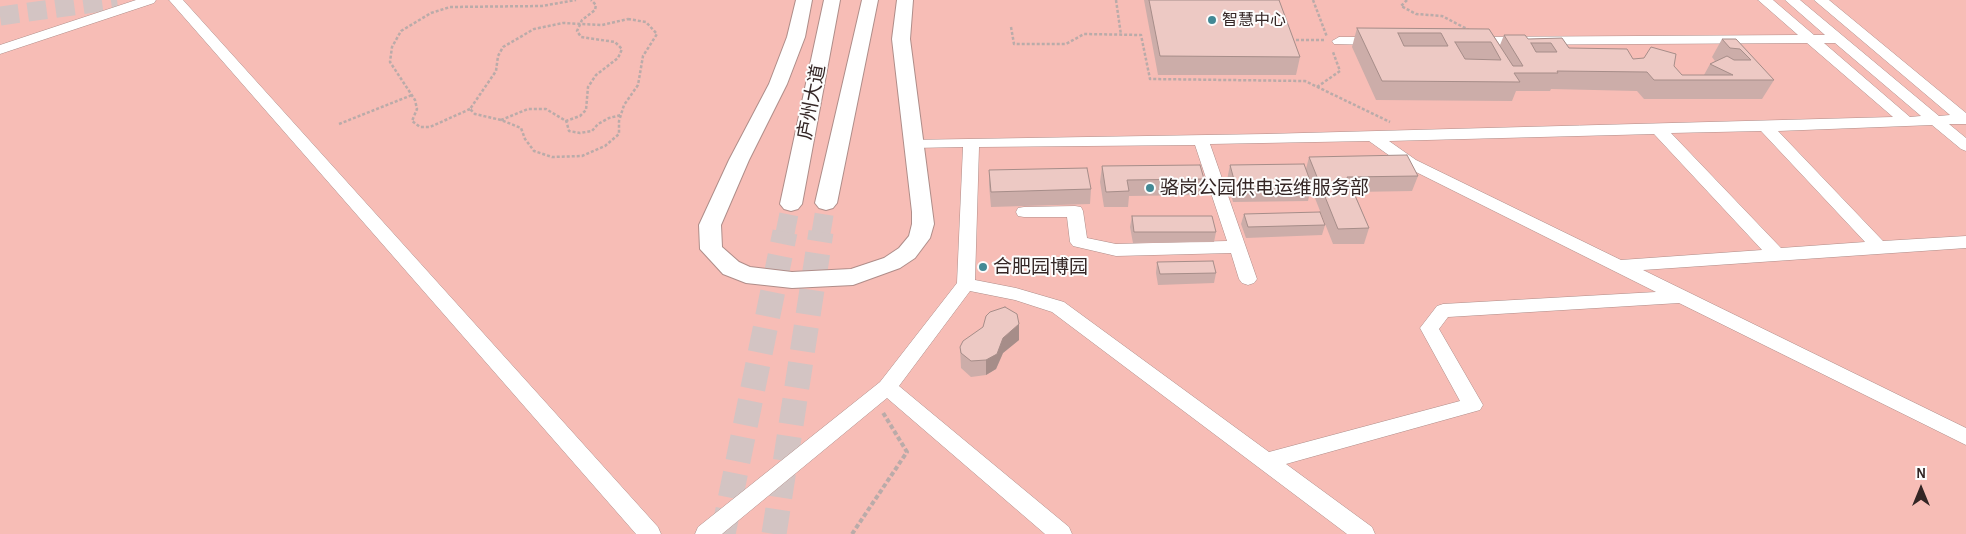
<!DOCTYPE html>
<meta charset="utf-8">
<style>
body{margin:0}
#map{position:relative;width:1966px;height:534px;overflow:hidden;background:#fbecea;font-family:"Alegreya Sans",sans-serif}
canvas{display:block}
.north{position:absolute;left:1896px;top:464px;width:50px;height:50px;-webkit-text-stroke:4px #fdfdfd;paint-order:stroke;rotate:0deg;font-size:14px;font-weight:700;line-height:20px;text-align:center;color:#342625}
.north::after{content:'';display:block;margin:auto;width:18px;height:22px;background:#342625;clip-path:polygon(50% 0,100% 100%,50% 72%,0 100%)}
</style>
<div id="map">
<canvas width="1966" height="534"></canvas>
<div class="north">N</div>
</div>
<script>
const g = document.querySelector('canvas').getContext('2d');
g.lineJoin = 'round';
function fill(path, color) { g.fillStyle = color; g.fill(path, 'evenodd'); }
const shape = rows => new Path2D(rows.map(r => 'M' + r).join(''));
function trace(path, color, width, dash) { g.strokeStyle = color; g.lineWidth = width; g.lineCap = dash ? 'butt' : 'round'; g.setLineDash(dash || []); g.stroke(path); }
function label(font, color, halo, rows, align = 'center') {
  g.font = font + ' "Alegreya Sans","Noto Sans SC",sans-serif'; g.lineWidth = 4; g.setLineDash([]); g.textBaseline = 'middle'; g.strokeStyle = halo; g.fillStyle = color; for (const [text, x, y, turn = 0] of rows) {
    g.save(); g.translate(x, y); g.rotate((+turn || 0) * Math.PI / 180); g.textAlign = isNaN(turn) ? turn : align; if (halo) g.strokeText(text, 0, 0); g.fillText(text, 0, 0); g.restore();
  }
}
const green = shape([
 [0,0,1966,0,1966,534,0,534]
]);
const majorTunnelFar1 = shape([
 [0,16,117,0],
 [785,233,791,204],
 [821,233,826,203]
]);
const majorTunnel = shape([
 [723,534,785,232],
 [774,534,821,232]
]);
const pathFar1 = shape([
 [1116,0,1121,35],
 [1313,0,1327,37],
 [1407,0,1401,6,1416,14,1442,16,1469,30],
 [628,19,646,22,657,34,643,56,638,85,624,105,619,121,619,134,605,146,582,156,552,157,534,151,525,139,521,128,501,120,475,114,470,109,496,71,498,56,503,47,534,29,563,23,602,25,628,19],
 [1011,27,1014,44,1066,44,1084,34,1141,35,1150,79,1305,81,1390,122],
 [1291,40,1325,40],
 [1317,87,1340,71,1333,52],
 [470,109,430,127,420,127,412,121,417,109,415,100,390,62,392,47,401,31,431,13,450,7,542,6,576,0],
 [501,120,528,109,546,109,566,121,580,116,586,110,588,87,596,75,618,58,622,49,615,42,581,37,577,31,582,20,595,10,596,5,591,0],
 [566,120,569,131,580,133,592,131,598,124,609,118,621,115],
 [339,124,412,95]
]);
const path = shape([
 [852,534,907,452,882,411]
]);
const minor = shape([
 [136,0,156,0,154,3,0,54,0,45,136,0],
 [169,0,183,0,658,527,661,534,636,534,169,0],
 [1758,0,1773,0,1814,35,1825,35,1785,0,1800,0,1939,116,1950,115,1814,0,1829,0,1966,113,1966,124,1949,124,1966,138,1966,151,1961,149,1932,125,1778,131,1883,241,1966,236,1966,248,1643,270,1966,428,1966,445,1679,303,1448,317,1439,329,1483,405,1480,410,1286,464,1372,527,1375,534,1347,534,1052,312,1015,300,970,291,899,386,1069,527,1072,534,1045,534,887,398,722,534,695,534,698,527,880,382,957,283,963,147,913,148,908,146,905,143,908,140,1266,134,1893,117,1807,43,1474,45,1467,41,1474,37,1798,35,1758,0],
 [1824,43,1835,43,1921,116,1910,117,1824,43],
 [1761,131,1865,242,1781,248,1671,133,1761,131],
 [1654,134,1762,250,1621,260,1416,160,1389,141,1654,134],
 [1369,141,1404,166,1656,292,1443,304,1437,306,1420,328,1460,401,1269,452,1064,302,1016,288,975,280,979,147,1195,145,1227,241,1116,244,1087,238,1083,211,1081,207,1075,206,1024,207,1018,208,1016,212,1018,216,1024,217,1067,217,1070,242,1073,246,1116,256,1231,253,1239,279,1242,283,1248,285,1254,283,1257,279,1210,144,1369,141],
 [1339,37,1376,37,1383,41,1376,45,1334,44,1332,41,1339,37]
]);
const major = shape([
 [796,0,812,0,805,37,787,84,749,160,721,225,722,247,739,262,750,267,792,272,851,269,884,258,899,248,909,236,912,224,912,212,892,39,897,0,913,0,910,39,934,224,930,238,915,258,900,268,853,285,792,288,746,283,723,274,700,249,699,225,729,160,769,84,787,37,796,0],
 [824,0,840,0,802,204,798,209,791,211,784,209,780,204,824,0],
 [862,0,878,0,837,203,833,208,826,210,819,208,815,203,862,0]
]);
const wall = shape([
 [1144,0,1279,0,1300,57,1296,75,1158,75],
 [1357,28,1489,29,1500,45,1504,35,1528,39,1562,38,1569,48,1674,66,1682,75,1704,75,1710,64,1715,61,1712,57,1722,39,1736,39,1774,80,1762,99,1644,99,1637,91,1551,89,1550,91,1516,91,1512,101,1376,100,1352,47],
 [1309,157,1418,176,1412,191,1354,192,1369,228,1364,244,1333,244,1311,188,1308,201,1233,202,1227,180,1230,165,1306,169],
 [1102,166,1204,179,1201,195,1129,196,1128,207,1104,207,1100,182],
 [989,170,1091,189,1090,204,991,207,989,185],
 [1244,214,1325,225,1322,235,1246,238,1241,224],
 [1132,216,1216,232,1214,242,1133,243,1130,227],
 [1157,262,1216,273,1214,283,1158,285,1156,273],
 [1019,340,1003,353,996,369,986,375,971,377,961,368,960,347]
]);
const shadedWall = shape([
 [1019,324,1019,340,1003,353,996,369,986,375,986,360,1003,338]
]);
const building = shape([
 [1149,0,1279,0,1300,57,1160,56,1149,0],
 [1357,28,1489,29,1513,66,1523,66,1504,35,1525,35,1528,39,1562,38,1569,48,1627,49,1633,59,1644,58,1651,47,1676,54,1674,66,1682,75,1733,75,1710,64,1727,56,1734,60,1751,60,1740,49,1730,48,1722,39,1736,39,1774,80,1654,80,1647,72,1557,71,1558,73,1514,73,1520,82,1382,81,1357,28],
 [1398,33,1441,33,1448,46,1404,46,1398,33],
 [1455,42,1491,42,1501,60,1465,59,1455,42],
 [1531,43,1551,43,1557,52,1536,52,1531,43],
 [1407,155,1418,176,1347,177,1369,228,1338,229,1309,157,1407,155],
 [1304,164,1312,186,1236,187,1230,165,1304,164],
 [1200,165,1204,179,1127,180,1129,191,1106,192,1102,166,1200,165],
 [1087,168,1091,189,991,192,989,170,1087,168],
 [1320,212,1325,225,1248,227,1244,214,1320,212],
 [1132,216,1212,216,1216,232,1134,232,1132,216],
 [1213,261,1216,273,1160,274,1157,262,1213,261],
 [1005,307,1017,314,1019,324,1003,338,997,354,986,360,971,361,961,353,960,347,963,341,983,327,986,316,990,312,1005,307]
]);
const markers = [
 [1212,20,5,"#438995"],
 [1150,188,5,"#438995"],
 [983,267,5,"#438995"]
];
const farPoinames = [
 ["智慧中心",1222,20]
];
const streetNames = [
 ["庐州大道",812,102,-79]
];
const poiNames = [
 ["骆岗公园供电运维服务部",1160,188],
 ["合肥园博园",993,267]
];
fill(green, '#f7bdb6');
trace(majorTunnelFar1, '#d3c4c3', 19, [19, 9]);
trace(majorTunnel, '#d3c4c3', 25, [25, 12]);
trace(minor, '#af8d89', 1);
trace(major, '#af8d89', 2);
trace(pathFar1, '#baaba9', 2.5, [3, 2]);
trace(path, '#baaba9', 4, [4.5, 2.5]);
fill(minor, '#fff');
fill(major, '#fff');
fill(wall, '#ccada9');
fill(shadedWall, '#a68d89');
fill(building, '#edc9c4');
trace(building, '#a68d89', 1);
for (const [x, y, r, color] of markers) { const dot = new Path2D(); dot.arc(x, y, r, 0, 2 * Math.PI); g.fillStyle = color; g.fill(dot); trace(dot, '#fdfdfd', 2); }
label('16px', '#342625', '#fdfdfd', farPoinames, 'left');
label('19px', '#342625', '#fdfdfd', streetNames);
label('19px', '#342625', '#fdfdfd', poiNames, 'left');
</script>
